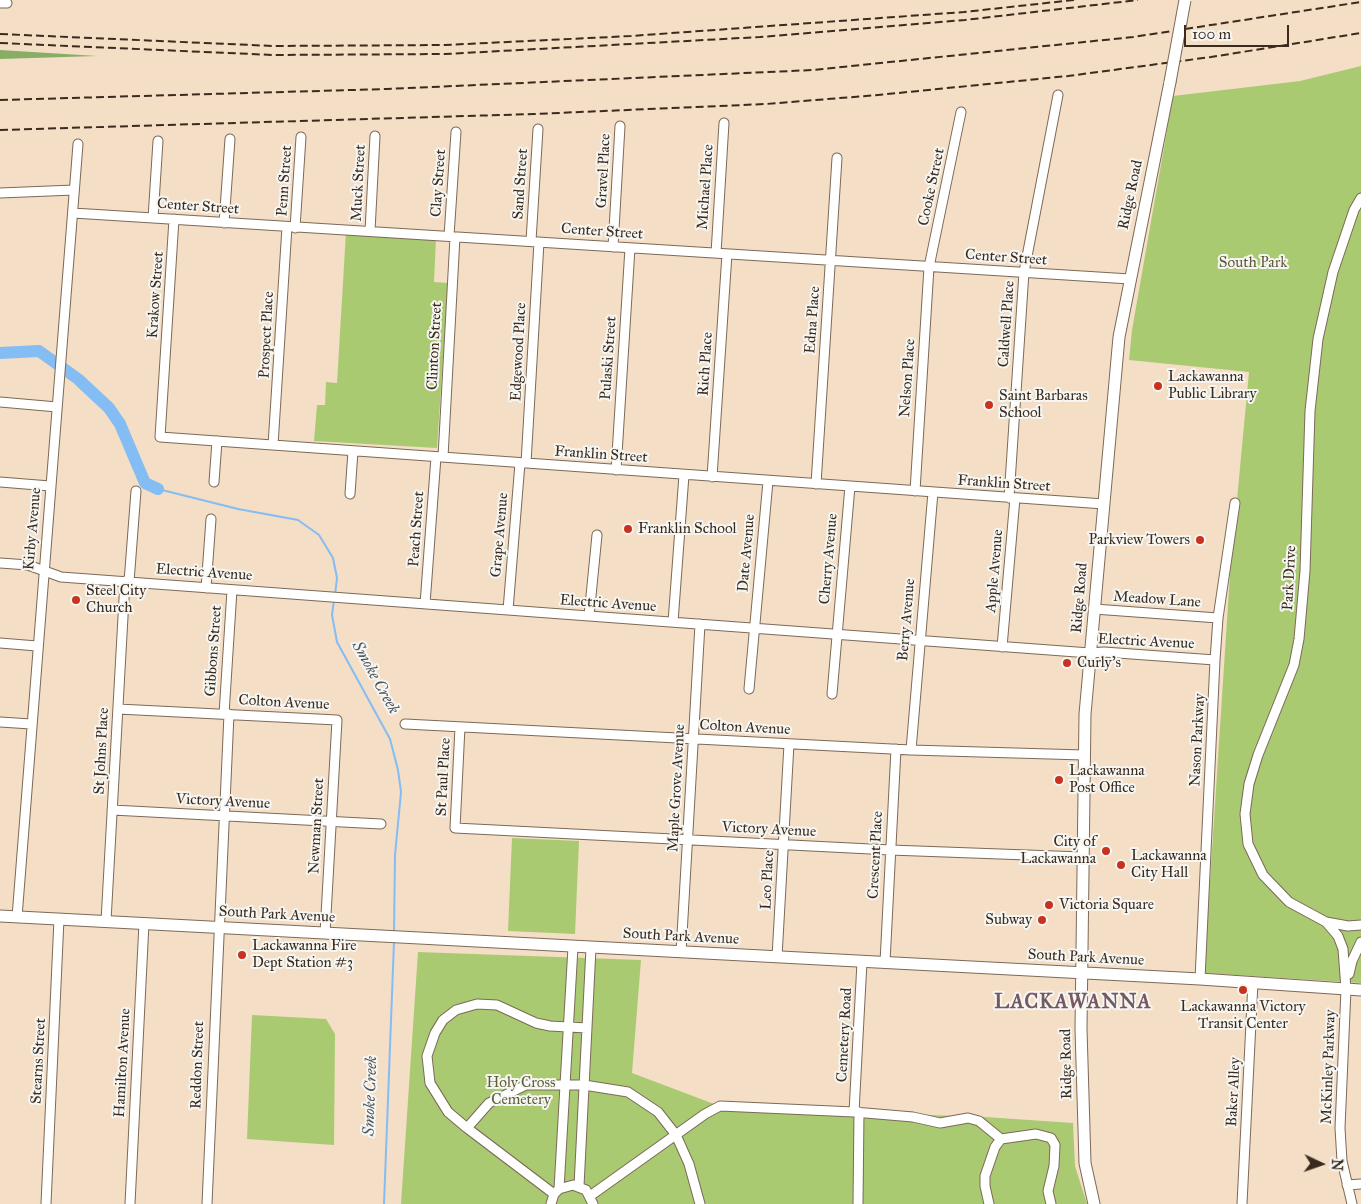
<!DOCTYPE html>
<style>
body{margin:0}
#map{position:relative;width:1361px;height:1204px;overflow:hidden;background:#f4dec5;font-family:"IM FELL Great Primer",serif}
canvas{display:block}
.north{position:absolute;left:1296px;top:1139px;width:50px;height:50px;-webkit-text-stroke:4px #f6f6f2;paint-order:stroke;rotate:93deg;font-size:14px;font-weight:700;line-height:20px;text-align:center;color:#3b2a1e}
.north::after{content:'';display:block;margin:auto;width:18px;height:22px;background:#3b2a1e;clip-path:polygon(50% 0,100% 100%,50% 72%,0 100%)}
.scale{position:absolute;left:1184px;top:25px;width:105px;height:22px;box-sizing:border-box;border:2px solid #3b2a1e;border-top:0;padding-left:6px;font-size:15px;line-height:18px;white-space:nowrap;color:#3b2a1e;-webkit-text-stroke:4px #f6f6f2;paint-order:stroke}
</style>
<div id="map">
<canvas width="1361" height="1204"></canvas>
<div class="north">N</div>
<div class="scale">100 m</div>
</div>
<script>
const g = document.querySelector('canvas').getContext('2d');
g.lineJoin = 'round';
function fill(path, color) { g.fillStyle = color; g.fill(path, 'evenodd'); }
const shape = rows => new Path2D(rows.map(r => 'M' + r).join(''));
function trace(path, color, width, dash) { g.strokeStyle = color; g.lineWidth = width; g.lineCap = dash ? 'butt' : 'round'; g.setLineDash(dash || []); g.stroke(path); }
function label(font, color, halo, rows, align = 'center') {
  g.font = font + ' "IM FELL Great Primer",serif'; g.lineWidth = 4; g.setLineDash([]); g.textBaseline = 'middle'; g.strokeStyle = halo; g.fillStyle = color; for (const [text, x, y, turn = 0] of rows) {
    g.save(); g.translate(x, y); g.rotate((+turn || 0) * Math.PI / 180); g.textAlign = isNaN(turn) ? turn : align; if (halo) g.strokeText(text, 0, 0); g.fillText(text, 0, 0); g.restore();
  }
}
const green = shape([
 [1361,66,1361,983,1204,973,1230,574,1249,372,1129,360,1132,330,1173,96,1300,81],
 [346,232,436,238,434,282,448,283,437,448,314,441,317,405,325,405,326,382,337,383],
 [512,838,579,841,575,934,508,931],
 [418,952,641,960,632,1073,722,1107,985,1117,1073,1123,1075,1166,1087,1204,401,1204],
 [252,1015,326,1019,335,1034,334,1145,247,1139]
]);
const forest = shape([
 [0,50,97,56,0,59]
]);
const stream = shape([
 [158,489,238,509,298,520,319,535,333,558,337,578,335,595],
 [334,600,332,615,337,642,390,739,398,770,401,792,395,855,394,932],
 [384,1204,394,942]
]);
const river = shape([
 [0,353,39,351,78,379,109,408,120,424,145,483,158,489]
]);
const minor = shape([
 [0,3,7,3],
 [0,193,74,190],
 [73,213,1130,279],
 [153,218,158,141],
 [174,219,160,437,1104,504],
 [224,223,230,139],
 [295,228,301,137],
 [370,231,375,136],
 [449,236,456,132],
 [531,241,538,129],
 [613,247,620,126],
 [716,253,724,123],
 [0,402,57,407],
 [273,445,287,227],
 [443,457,455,237],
 [526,463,539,242],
 [616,470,630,248],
 [712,477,727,254],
 [0,482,50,486],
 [214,482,217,441],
 [816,484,837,158],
 [915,491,929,267,961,112],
 [350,494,353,451],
 [1009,498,1024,272,1058,95],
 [0,563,28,565,61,577,1090,653,1104,652,1215,660],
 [129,582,136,491],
 [206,588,211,519],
 [425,604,436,457],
 [1094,609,1218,618],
 [508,610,520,463],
 [589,616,597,535],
 [673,622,684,475],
 [0,643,37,646],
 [1002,647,1015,498],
 [749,689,768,481],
 [832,694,850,486],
 [118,709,337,720,325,933],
 [224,714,232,590],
 [0,722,31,724],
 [405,724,911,750,1084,755],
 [460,727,455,828,890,850,1082,857],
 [911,750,933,492],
 [112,810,381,824],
 [17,917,78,144],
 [106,921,125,581],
 [1326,922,1348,926,1361,925],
 [681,952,700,624],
 [777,957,789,744],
 [885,962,896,749],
 [1349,974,1352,961,1361,942],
 [1200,979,1215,660,1218,618,1235,503],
 [854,1112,913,1117,940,1123,968,1118,979,1121,1001,1139],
 [467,1128,448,1112,430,1083,427,1056,435,1033,443,1020,456,1010,477,1004,497,1005,536,1023,550,1026,587,1028],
 [1347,1185,1361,1184],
 [579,1186,591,948],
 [559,1189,573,947],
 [554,1194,467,1128,489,1103,526,1085,584,1085,628,1092,658,1112,676,1135,689,1164,700,1204],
 [590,1196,705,1114,720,1106,854,1112,862,962],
 [46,1204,59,919],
 [130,1204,144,923],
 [207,1204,229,714],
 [551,1204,554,1194,559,1189,573,1185,586,1190,593,1204],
 [858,1204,859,1112],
 [989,1204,985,1186,985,1176,995,1147,1001,1139,1036,1134,1051,1138,1055,1145,1054,1166,1048,1191,1051,1204],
 [1242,1204,1253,982],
 [1352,1204,1342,1161,1340,1128,1346,989,1343,949,1338,936,1326,922,1289,902,1263,875,1248,844,1245,814,1249,784,1258,755,1294,665,1299,639,1305,571,1310,411,1318,339,1333,272,1354,210,1361,198]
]);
const major = shape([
 [0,916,1200,979,1361,990],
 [1094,1204,1085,1163,1081,1029,1085,714,1119,337,1170,82]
]);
const rail = shape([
 [0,34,274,46,445,45,631,36,964,12,1074,0],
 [0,43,274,55,445,54,760,37,965,20,1138,0],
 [0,100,387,89,813,70,1133,37,1361,2],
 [0,130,534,114,766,104,878,95,1068,76,1211,57,1361,33]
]);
const majorBridge = shape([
 [1170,82,1185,0]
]);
const markers = [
 [1158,386,5,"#c8321e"],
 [989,405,5,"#c8321e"],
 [628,529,5,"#c8321e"],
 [1200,540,5,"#c8321e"],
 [76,600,5,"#c8321e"],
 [1067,663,5,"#c8321e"],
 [1059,780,5,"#c8321e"],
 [1106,851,5,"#c8321e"],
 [1121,865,5,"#c8321e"],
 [1049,905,5,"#c8321e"],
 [1042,920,5,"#c8321e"],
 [242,955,5,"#c8321e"],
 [1243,990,5,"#c8321e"]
];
const streetNames = [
 ["Gravel Place",604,171,-87],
 ["Penn Street",285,181,-86],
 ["Muck Street",359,183,-87],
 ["Clay Street",439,183,-86],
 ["Sand Street",521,184,-86],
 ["Michael Place",706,187,-86],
 ["Cooke Street",932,187,-78],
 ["Ridge Road",1131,195,-78],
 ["Center Street",198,207,4],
 ["Center Street",602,232,4],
 ["Center Street",1006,258,4],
 ["Krakow Street",156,295,-86],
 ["Edna Place",813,320,-86],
 ["Caldwell Place",1007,324,-86],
 ["Prospect Place",267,335,-87],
 ["Clinton Street",435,346,-87],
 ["Edgewood Place",519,352,-87],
 ["Pulaski Street",609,358,-86],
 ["Rich Place",706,364,-86],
 ["Nelson Place",908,378,-86],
 ["Franklin Street",601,455,4],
 ["Franklin Street",1004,484,4],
 ["Kirby Avenue",33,529,-85],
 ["Peach Street",417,529,-86],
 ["Grape Avenue",500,535,-85],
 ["Date Avenue",747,553,-85],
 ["Cherry Avenue",829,559,-85],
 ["Apple Avenue",995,571,-85],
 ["Electric Avenue",204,573,4],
 ["Park Drive",1290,578,-87],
 ["Ridge Road",1080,598,-85],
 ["Meadow Lane",1157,600,4],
 ["Electric Avenue",608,604,4],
 ["Berry Avenue",907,620,-85],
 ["Electric Avenue",1146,642,3],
 ["Gibbons Street",214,651,-86],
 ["Colton Avenue",284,703,3],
 ["Colton Avenue",745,728,3],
 ["Nason Parkway",1198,740,-87],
 ["St Johns Place",102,751,-87],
 ["St Paul Place",444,777,-87],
 ["Maple Grove Avenue",677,788,-87],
 ["Victory Avenue",223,802,3],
 ["Newman Street",317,826,-87],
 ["Victory Avenue",769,830,3],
 ["Crescent Place",876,855,-87],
 ["Leo Place",768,880,-87],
 ["South Park Avenue",277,915,3],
 ["South Park Avenue",681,937,3],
 ["South Park Avenue",1086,958,3],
 ["Cemetery Road",845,1035,-87],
 ["Stearns Street",39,1061,-87],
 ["Hamilton Avenue",123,1063,-87],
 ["Ridge Road",1067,1064,-91],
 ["Reddon Street",198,1065,-88],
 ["McKinley Parkway",1329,1067,-88],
 ["Baker Alley",1234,1092,-87]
];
const parkNames = [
 ["South Park",1253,263],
 ["Holy Cross",521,1083],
 ["Cemetery",521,1100]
];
const poiNames = [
 ["Lackawanna",1168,377],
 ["Public Library",1168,394],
 ["Saint Barbaras",999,396],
 ["School",999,413],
 ["Franklin School",638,529],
 ["Parkview Towers",1190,540,"right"],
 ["Steel City",86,591],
 ["Church",86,608],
 ["Curly's",1077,663],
 ["Lackawanna",1069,771],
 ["Post Office",1069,788],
 ["City of",1096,842,"right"],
 ["Lackawanna",1096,859,"right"],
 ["Lackawanna",1131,856],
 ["City Hall",1131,873],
 ["Victoria Square",1059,905],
 ["Subway",1032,920,"right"],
 ["Lackawanna Fire",252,946],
 ["Dept Station #3",252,963],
 ["Lackawanna Victory",1243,1007,"center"],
 ["Transit Center",1243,1024,"center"]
];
const waterNames = [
 ["Smoke Creek",375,678,61],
 ["Smoke Creek",371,1096,-88]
];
const districtNames = [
 ["LACKAWANNA",1073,1003]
];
fill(green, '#aaca72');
fill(forest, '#87ae64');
trace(stream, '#84bcf4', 2);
trace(river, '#84bcf4', 12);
trace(minor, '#7c6958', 11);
trace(major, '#7c6958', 13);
trace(minor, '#fff', 9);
trace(major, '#fff', 11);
trace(rail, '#3b2a1e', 2, [8, 4]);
trace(majorBridge, '#7c6958', 13, []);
trace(majorBridge, '#fff', 11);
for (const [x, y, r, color] of markers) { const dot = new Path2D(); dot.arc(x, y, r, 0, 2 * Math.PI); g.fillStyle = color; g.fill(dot); trace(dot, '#f6f6f2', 2); }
label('15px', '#3b2a1e', '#f6f6f2', streetNames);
label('15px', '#5c5a37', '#f6f6f2', parkNames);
label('15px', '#3b2a1e', '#f6f6f2', poiNames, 'left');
label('italic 16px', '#51565e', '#f6f6f2', waterNames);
g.letterSpacing = '1px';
label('bold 20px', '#765862', '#f6f6f2', districtNames);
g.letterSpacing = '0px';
</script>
